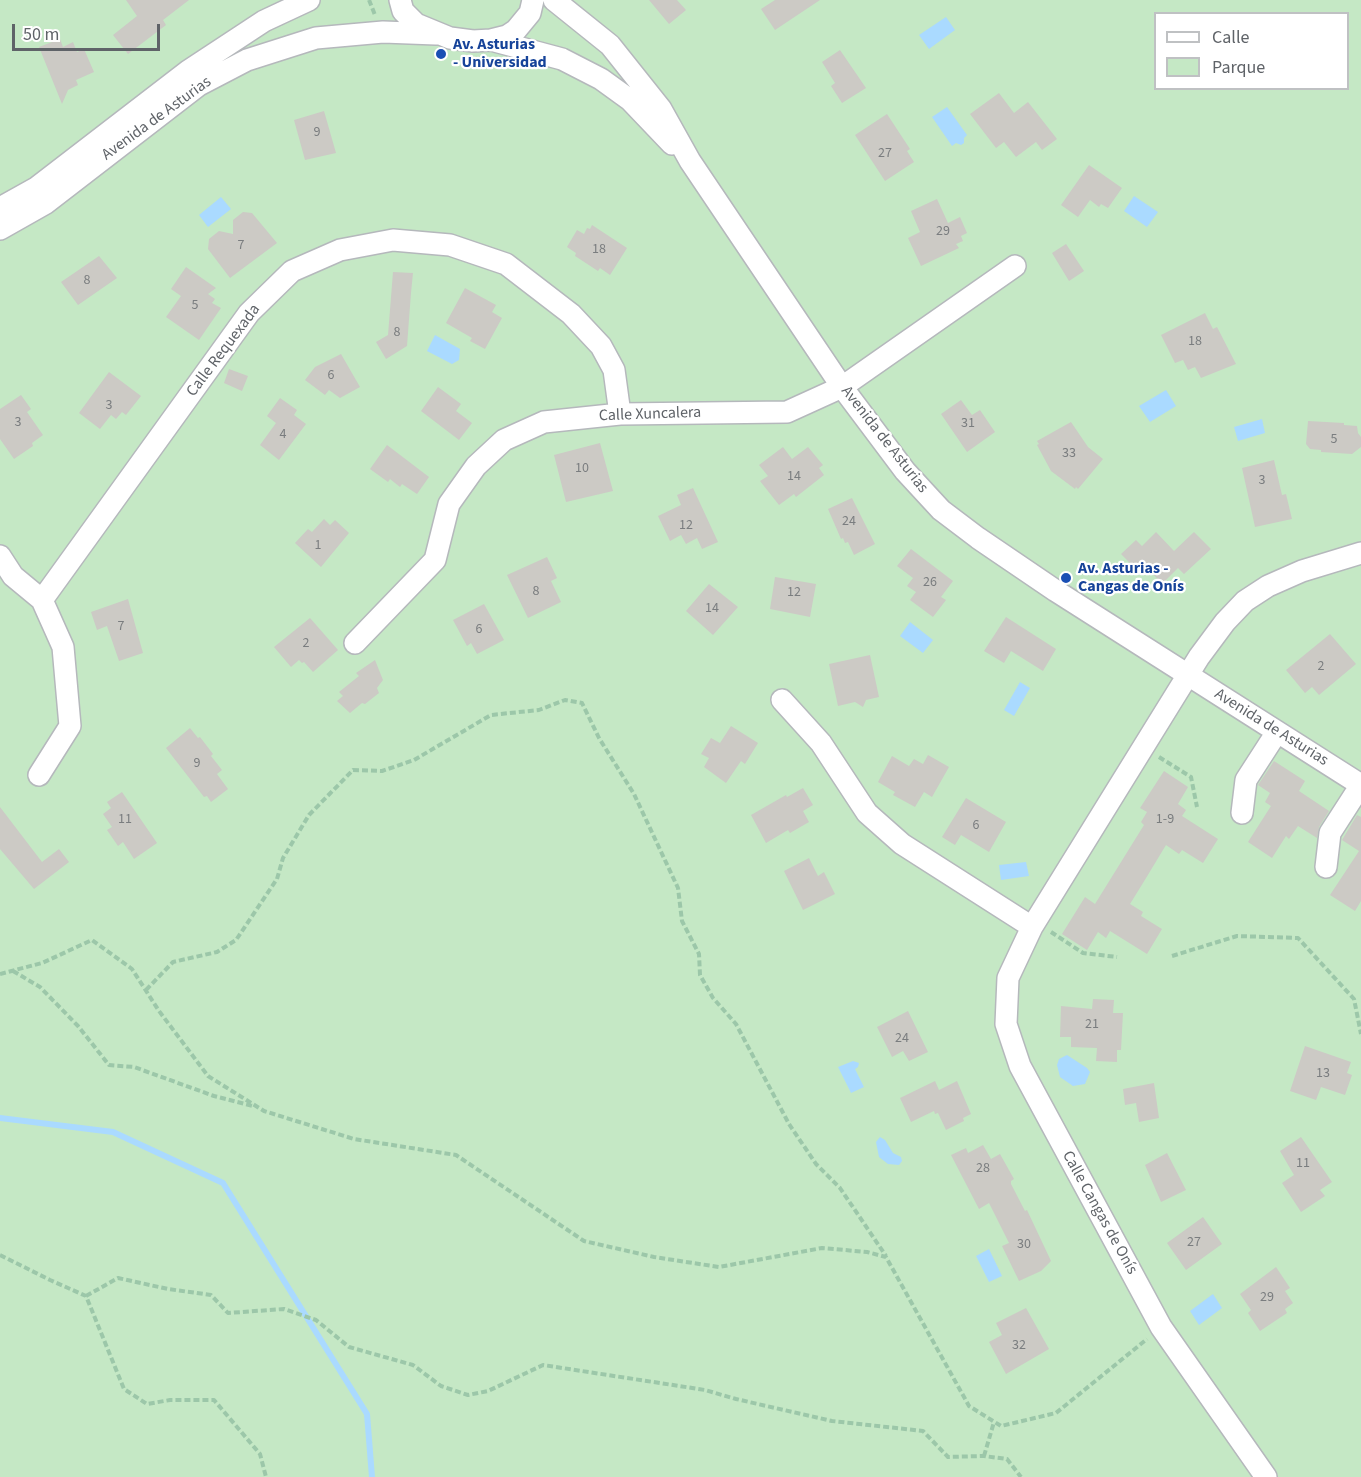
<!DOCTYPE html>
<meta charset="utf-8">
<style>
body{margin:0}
#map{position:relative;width:1361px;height:1477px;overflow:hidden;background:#f1efe8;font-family:"Source Sans 3",sans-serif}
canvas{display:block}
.legend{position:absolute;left:1154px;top:12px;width:195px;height:78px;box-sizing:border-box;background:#fff;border:2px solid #bfc1c3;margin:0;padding:8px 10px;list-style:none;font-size:18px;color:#5f6368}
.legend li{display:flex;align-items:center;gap:12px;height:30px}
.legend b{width:30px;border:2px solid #bfc1c3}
.scale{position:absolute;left:12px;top:24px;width:148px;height:27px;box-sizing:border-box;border:3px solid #5f6368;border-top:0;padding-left:8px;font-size:18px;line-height:21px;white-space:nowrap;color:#5f6368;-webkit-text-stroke:4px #fff;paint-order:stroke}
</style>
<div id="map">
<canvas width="1361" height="1477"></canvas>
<ul class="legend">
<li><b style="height:8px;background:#fff"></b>Calle</li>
<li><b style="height:16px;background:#c5e8c5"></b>Parque</li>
</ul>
<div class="scale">50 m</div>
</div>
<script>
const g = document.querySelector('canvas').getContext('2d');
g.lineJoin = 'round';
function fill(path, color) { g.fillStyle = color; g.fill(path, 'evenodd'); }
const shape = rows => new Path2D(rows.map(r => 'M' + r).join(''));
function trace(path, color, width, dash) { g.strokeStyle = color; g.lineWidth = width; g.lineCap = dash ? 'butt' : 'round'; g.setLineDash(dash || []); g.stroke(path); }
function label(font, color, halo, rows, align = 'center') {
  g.font = font + ' "Source Sans 3",sans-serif'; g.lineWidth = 4.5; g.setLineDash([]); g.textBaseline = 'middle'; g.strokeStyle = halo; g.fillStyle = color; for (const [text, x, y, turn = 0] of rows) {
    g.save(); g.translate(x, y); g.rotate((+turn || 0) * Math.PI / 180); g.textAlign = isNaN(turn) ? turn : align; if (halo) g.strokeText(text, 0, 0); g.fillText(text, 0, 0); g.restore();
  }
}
const green = shape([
 [0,0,1361,0,1361,1477,0,1477],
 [1156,14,1348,14,1348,88,1156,88]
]);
const water = shape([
 [946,17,955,30,929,49,919,35],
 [947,107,967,135,964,138,964,143,961,145,956,143,952,146,932,117],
 [1134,196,1158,212,1147,227,1124,211],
 [221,197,231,209,208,227,199,215],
 [435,335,460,349,459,360,452,364,427,351],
 [1166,390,1176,406,1150,422,1139,406],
 [1262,419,1265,433,1238,441,1234,427],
 [910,622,933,640,923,653,900,636],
 [1020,682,1030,688,1014,716,1004,710],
 [1026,862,1029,876,1001,880,999,865],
 [1067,1055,1087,1068,1090,1072,1085,1084,1073,1086,1060,1077,1057,1065,1059,1059],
 [853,1061,859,1063,858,1067,855,1069,864,1087,851,1093,838,1067],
 [880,1137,885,1140,893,1153,901,1157,902,1161,899,1165,888,1164,879,1157,876,1142],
 [989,1249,1002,1276,989,1282,976,1256],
 [1213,1294,1222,1308,1199,1325,1190,1311]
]);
const stream = shape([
 [0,1118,113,1132,223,1183,367,1414,372,1477]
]);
const building = shape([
 [126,0,189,0,163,20,166,25,128,54,113,35,137,16],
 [649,0,677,0,686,10,669,24],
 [775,0,820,0,775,30,761,9],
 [60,39,63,47,73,42,77,52,84,49,94,72,76,80,78,85,68,90,62,104,39,47],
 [840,50,866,88,842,103,831,86,835,83,822,62],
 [999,93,1014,113,1028,102,1057,139,1042,150,1036,142,1016,157,1004,142,996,148,970,114],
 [324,111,336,153,305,160,294,120],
 [887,114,910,149,907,151,914,162,885,181,855,135],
 [1089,165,1122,188,1108,208,1101,204,1099,207,1090,200,1078,217,1061,205],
 [937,199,948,223,960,217,967,233,961,236,963,241,956,244,959,248,921,266,908,238,920,232,911,211],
 [243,212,252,213,277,243,230,278,208,249,209,239,219,231,233,234,233,220],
 [592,225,627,248,610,275,600,268,598,271,575,256,576,253,567,247,577,230,584,234,587,228,590,229],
 [1066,244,1084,271,1069,281,1052,253],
 [99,256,117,278,78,305,61,282],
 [186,267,216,288,208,294,215,299,212,303,221,308,199,340,166,317,181,296,171,289],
 [393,272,413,273,411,293,407,346,386,359,376,342,388,335],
 [465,288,496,305,492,312,502,318,485,349,470,341,472,338,446,323],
 [1205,313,1213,329,1217,327,1236,364,1201,378,1195,367,1188,370,1183,360,1175,363,1161,335],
 [341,354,360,387,340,398,329,390,325,395,305,380,315,367],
 [229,369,248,376,242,391,224,383],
 [109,372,141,396,126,415,122,412,116,419,111,415,100,429,79,413],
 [438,387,461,404,456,411,472,423,459,440,421,411],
 [21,395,31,409,27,412,43,435,32,443,33,446,14,459,0,439,0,409],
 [280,398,297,410,294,415,306,424,279,460,260,445,276,423,267,416],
 [961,400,972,415,980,410,995,432,967,452,941,414],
 [1308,421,1344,423,1344,425,1357,426,1358,433,1361,437,1361,447,1352,454,1321,452,1321,450,1310,449,1306,444],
 [1071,422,1088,447,1103,459,1078,489,1076,487,1075,489,1051,471,1037,445,1039,444,1037,441],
 [600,443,613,491,566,502,554,455],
 [387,445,429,477,417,494,402,484,400,487,390,479,388,482,370,469],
 [783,447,792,459,808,447,823,465,819,468,824,475,796,497,794,494,779,505,760,481,768,476,759,465],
 [1274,460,1282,495,1286,494,1292,519,1255,527,1242,468],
 [693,488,718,542,702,549,697,538,686,544,681,535,670,541,658,516,681,505,677,495],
 [852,498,875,544,854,555,848,542,845,543,843,538,841,539,828,509],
 [324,519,330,525,335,520,349,533,321,567,295,543,308,529,312,532],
 [1156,532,1174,551,1194,532,1211,549,1184,574,1178,568,1162,584,1143,563,1136,569,1121,554,1136,540,1142,546],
 [911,549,953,581,941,597,946,600,933,617,910,600,916,592,907,586,913,578,897,566],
 [547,557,557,578,551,581,561,602,528,618,507,575],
 [775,577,816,584,810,617,770,609],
 [709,584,738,607,713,635,686,611],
 [128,599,143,653,119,661,107,626,97,630,91,612],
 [484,604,504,640,477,654,471,643,467,646,453,620],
 [1006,617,1056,649,1043,671,1011,651,1004,663,984,651],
 [310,618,338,650,313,672,304,662,302,663,299,660,291,667,274,647],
 [1330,634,1356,664,1319,695,1312,687,1305,693,1286,670],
 [870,655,879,697,866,700,863,707,855,702,838,706,829,664],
 [375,660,383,680,377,688,379,693,365,704,362,703,350,713,337,701,343,696,339,692,359,676,356,673],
 [731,726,758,743,745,764,741,761,726,783,704,767,709,758,701,754,711,738,720,743],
 [190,728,198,738,200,737,213,754,211,756,222,770,217,774,228,789,211,802,207,796,204,797,166,748],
 [928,755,949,767,932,797,924,792,915,807,893,795,895,792,878,782,892,756,909,766,914,759,923,764],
 [1274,761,1305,781,1299,791,1329,811,1319,827,1317,838,1298,826,1289,839,1286,836,1272,858,1248,842,1271,806,1265,802,1270,793,1258,785],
 [1164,771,1188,787,1178,804,1186,810,1182,816,1218,839,1203,863,1182,850,1179,854,1166,845,1143,883,1130,904,1143,912,1141,916,1162,929,1147,954,1110,931,1106,938,1098,932,1087,950,1062,934,1085,897,1095,904,1144,825,1141,822,1147,812,1140,808],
 [803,788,813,805,803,811,809,822,790,833,788,830,766,843,751,815,786,795,787,797],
 [122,792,157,843,134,859,123,842,118,846,107,830,112,827,103,814,111,808,107,802],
 [966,798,1006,822,989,852,961,835,955,845,942,837],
 [0,807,42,862,59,849,69,862,34,889,0,849],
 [1357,815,1361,817,1361,901,1355,911,1330,895,1359,851,1342,840],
 [809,858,818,876,824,872,835,894,803,910,784,871],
 [1093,999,1114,1000,1113,1013,1123,1013,1121,1050,1117,1050,1117,1062,1096,1061,1097,1048,1071,1047,1071,1037,1060,1037,1061,1006,1092,1009],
 [908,1011,928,1052,909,1061,903,1051,892,1057,877,1027],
 [1305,1046,1351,1062,1347,1073,1352,1075,1345,1095,1321,1087,1316,1100,1290,1091],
 [935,1081,939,1090,957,1081,971,1114,963,1118,964,1121,946,1130,938,1113,935,1114,934,1111,911,1122,900,1098],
 [1154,1083,1159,1118,1139,1122,1136,1103,1125,1105,1123,1089],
 [1301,1137,1332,1182,1320,1190,1325,1196,1301,1212,1282,1183,1294,1175,1280,1151],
 [983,1145,991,1159,1000,1154,1014,1179,1011,1181,1011,1184,1025,1211,1027,1210,1051,1261,1041,1271,1019,1281,1002,1246,1009,1243,989,1203,979,1209,951,1155,966,1148,968,1153],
 [1167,1153,1186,1190,1161,1202,1145,1165],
 [1203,1217,1222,1244,1186,1270,1167,1243],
 [1276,1267,1290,1288,1285,1291,1293,1303,1285,1309,1287,1313,1260,1331,1248,1313,1251,1310,1240,1294],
 [1026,1308,1049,1349,1006,1374,989,1342,1002,1335,996,1323]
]);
const path = shape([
 [369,0,375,15],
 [1159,757,1191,777,1197,807],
 [1051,932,1083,953,1117,957],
 [1172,956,1237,936,1298,938,1354,999,1361,1034],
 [13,971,40,987,78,1026,109,1065,134,1067,214,1096,253,1106],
 [0,974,42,963,92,940,132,969,159,1011,208,1076,264,1111,354,1139,456,1155,584,1241,654,1257,719,1267,822,1248,867,1252,886,1257,969,1406,1001,1426,1056,1413,1147,1339],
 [146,990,173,962,217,952,236,940,277,879,283,858,309,815,353,770,382,771,414,760,491,715,539,710,565,700,582,703,599,738,634,794,678,888,682,921,699,954,700,975,713,998,736,1024,789,1124,816,1164,840,1188,886,1256],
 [0,1255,50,1280,86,1296,124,1389,147,1404,170,1400,214,1400,260,1454,266,1477],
 [86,1296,118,1278,168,1289,211,1295,228,1313,284,1309,316,1320,349,1347,413,1365,441,1386,468,1395,488,1391,543,1365,705,1390,736,1399,832,1421,923,1431,948,1457,984,1456,1007,1459,1021,1477],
 [984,1456,994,1422]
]);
const minor = shape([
 [400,0,403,11,416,24,450,38,473,41,491,40,507,36,516,30,530,13,533,0],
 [554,0,610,45,661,109,690,161,842,387,905,471,941,510,978,538,1056,591,1361,785],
 [491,40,562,59,601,79,630,100,672,144],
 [0,208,36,188,188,71,264,21,309,0],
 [0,229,46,203,199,85,247,60,316,38,383,32,436,34],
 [0,556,13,576,42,600,63,647,70,726,39,775],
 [42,600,249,313,292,271,340,250,393,240,450,245,506,264,571,314,601,346,614,370,620,414],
 [355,643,435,560,449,504,476,466,504,440,544,422,620,414,787,412,842,387,1015,266],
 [782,700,821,743,867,813,902,844,1032,927],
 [1242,813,1246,780,1277,732],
 [1326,867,1330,833,1361,785],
 [1266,1477,1161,1327,1020,1066,1006,1024,1008,978,1032,927,1199,657,1225,622,1245,601,1268,586,1302,571,1361,553]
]);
const markers = [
 [441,54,6,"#1a4fb4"],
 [1066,578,6,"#1a4fb4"]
];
const numberNames = [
 ["9",317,133],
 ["27",885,154],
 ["29",943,232],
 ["7",241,246],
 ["18",599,250],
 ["8",87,281],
 ["5",195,306],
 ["8",397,333],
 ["18",1195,342],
 ["6",331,376],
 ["3",109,406],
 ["3",18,423],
 ["31",968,424],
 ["4",283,435],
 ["5",1334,440],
 ["33",1069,454],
 ["10",582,469],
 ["14",794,477],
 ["3",1262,481],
 ["24",849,522],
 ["12",686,526],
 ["1",318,546],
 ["26",930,583],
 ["8",536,592],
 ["12",794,593],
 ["14",712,609],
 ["7",121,627],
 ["6",479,630],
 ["2",306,644],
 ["2",1321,667],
 ["9",197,764],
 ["11",125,820],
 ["1-9",1165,820],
 ["6",976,826],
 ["21",1092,1025],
 ["24",902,1039],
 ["13",1323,1074],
 ["11",1303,1164],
 ["28",983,1169],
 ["27",1194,1243],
 ["30",1024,1245],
 ["29",1267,1298],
 ["32",1019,1346]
];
const transitNames = [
 ["Av. Asturias",453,45],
 ["- Universidad",453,63],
 ["Av. Asturias -",1078,569],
 ["Cangas de Onís",1078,587]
];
const streetNames = [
 ["Avenida de Asturias",157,119,-36],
 ["Calle Requexada",224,351,-53],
 ["Calle Xuncalera",650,415,-2],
 ["Avenida de Asturias",884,440,52],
 ["Avenida de Asturias",1271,728,32],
 ["Calle Cangas de Onís",1099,1213,61]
];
fill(green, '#c5e8c5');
fill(water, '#aadaff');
trace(stream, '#aadaff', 6);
fill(building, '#cccac5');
trace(minor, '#b5b8bc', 24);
trace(path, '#9cc7a9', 4, [6, 3]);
trace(minor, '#fff', 21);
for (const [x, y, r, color] of markers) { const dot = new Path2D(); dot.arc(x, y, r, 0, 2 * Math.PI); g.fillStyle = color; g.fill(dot); trace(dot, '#fff', 2); }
label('14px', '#7a7d7f', null, numberNames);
label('bold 16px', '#164399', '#fff', transitNames, 'left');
label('16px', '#5f6368', '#fff', streetNames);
</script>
